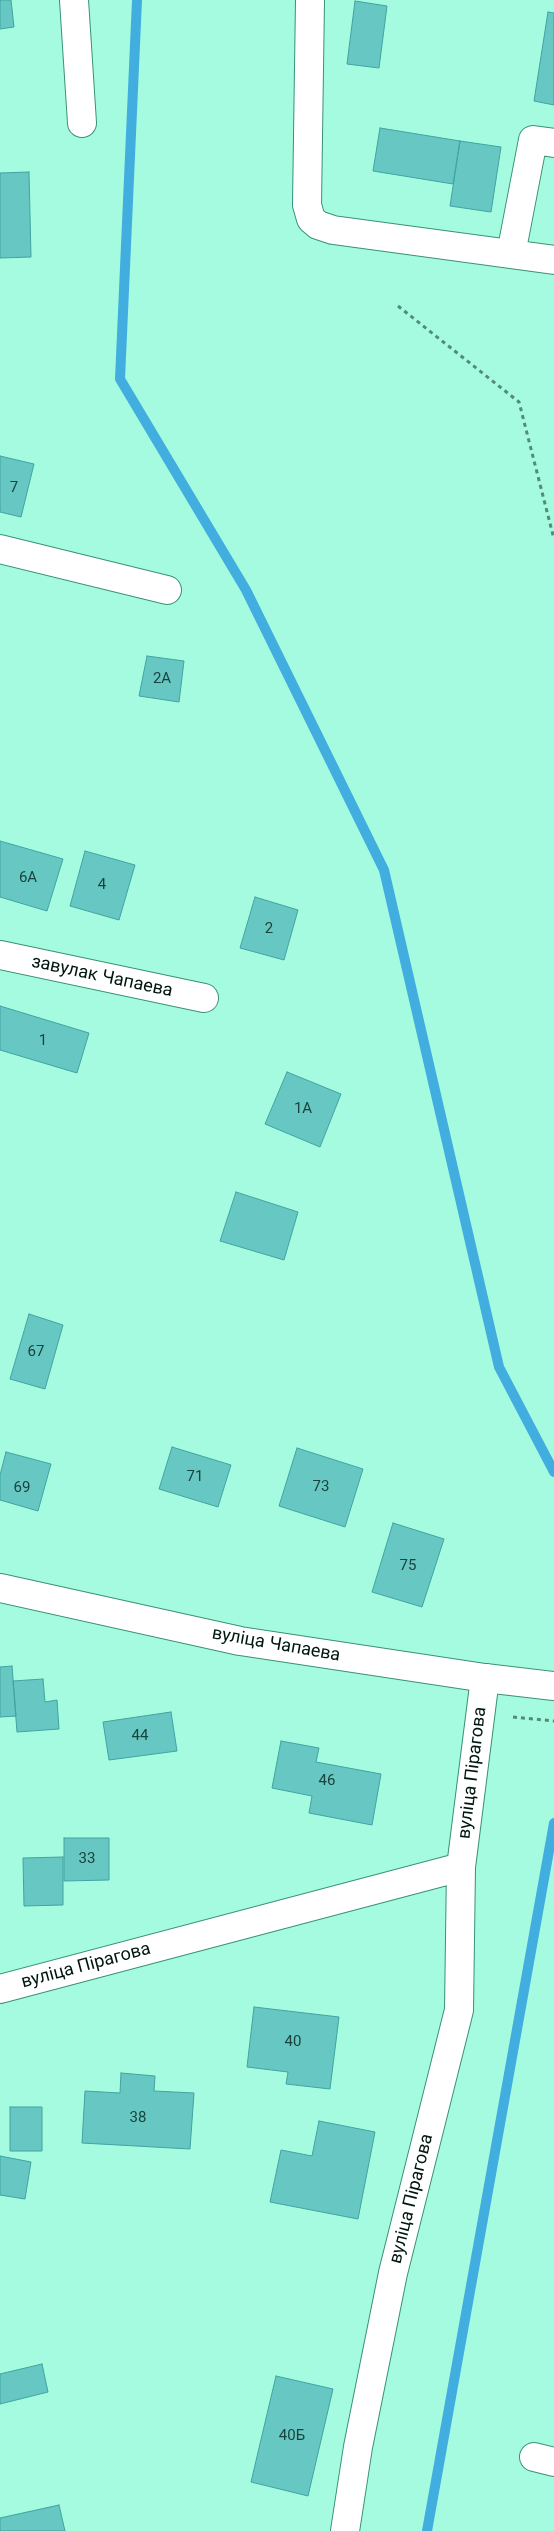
<!DOCTYPE html>
<meta charset="utf-8">
<style>
body{margin:0}
canvas{display:block;background:#a5fbdf}
</style>
<canvas width="554" height="2531"></canvas>
<script>
const g = document.querySelector('canvas').getContext('2d');
g.lineJoin = 'round';
const shape = rows => new Path2D(rows.map(r => 'M' + r).join(''));
function trace(path, color, width, dash) { g.strokeStyle = color; g.lineWidth = width; g.lineCap = dash ? 'butt' : 'round'; g.setLineDash(dash || []); g.stroke(path); }
function fill(path, color) { g.fillStyle = color; g.fill(path, 'evenodd'); }
function label(font, color, halo, rows, align = 'center') {
  g.font = font + ' Roboto,sans-serif'; g.lineWidth = 4; g.setLineDash([]); g.textBaseline = 'middle'; g.strokeStyle = halo; g.fillStyle = color; for (const [text, x, y, turn = 0] of rows) {
    g.save(); g.translate(x, y); g.rotate((+turn || 0) * Math.PI / 180); g.textAlign = isNaN(turn) ? turn : align; if (halo) g.strokeText(text, 0, 0); g.fillText(text, 0, 0); g.restore();
  }
}
const stream = shape([
 [137,0,120,379,246,590,384,870,499,1367,554,1472],
 [427,2531,554,1823]
]);
const building = shape([
 [0,0,11,0,14,27,0,29,0,0],
 [355,1,387,6,379,68,347,64,355,1],
 [548,12,554,13,554,105,534,101,548,12],
 [380,128,460,141,453,184,373,171,380,128],
 [460,141,501,147,491,212,450,206,460,141],
 [29,172,31,257,0,258,0,173,29,172],
 [0,456,34,464,21,517,0,512,0,456],
 [147,656,184,661,179,702,139,696,147,656],
 [0,841,63,859,47,911,0,897,0,841],
 [85,851,135,865,119,920,70,906,85,851],
 [255,897,298,910,284,960,240,948,255,897],
 [0,1006,89,1033,77,1073,0,1050,0,1006],
 [287,1072,341,1094,320,1147,265,1124,287,1072],
 [236,1192,298,1212,284,1260,220,1241,236,1192],
 [29,1314,63,1325,45,1389,10,1379,29,1314],
 [172,1447,231,1465,218,1507,159,1489,172,1447],
 [297,1448,363,1469,345,1527,279,1506,297,1448],
 [6,1452,51,1464,38,1511,0,1500,0,1475,6,1452],
 [393,1523,444,1539,422,1607,372,1592,393,1523],
 [12,1666,16,1716,0,1717,0,1667,12,1666],
 [43,1679,45,1702,57,1700,59,1729,17,1732,13,1681,43,1679],
 [171,1712,177,1751,109,1760,103,1722,171,1712],
 [281,1741,319,1748,316,1762,381,1774,372,1825,309,1813,312,1796,272,1788,281,1741],
 [64,1838,109,1838,109,1880,64,1881,64,1838],
 [63,1857,63,1905,24,1906,23,1858,63,1857],
 [254,2007,339,2017,330,2089,286,2084,288,2072,247,2067,254,2007],
 [121,2073,155,2076,154,2091,194,2093,190,2149,82,2143,85,2091,120,2093,121,2073],
 [10,2107,42,2107,42,2151,10,2151,10,2107],
 [319,2121,375,2132,358,2219,270,2202,281,2150,312,2156,319,2121],
 [0,2156,31,2162,25,2199,0,2195,0,2156],
 [42,2364,48,2392,0,2404,0,2374,42,2364],
 [276,2376,333,2389,308,2496,251,2482,276,2376],
 [59,2505,65,2531,0,2531,0,2518,59,2505]
]);
const path = shape([
 [398,306,519,402,554,539],
 [513,1717,554,1721]
]);
const minor = shape([
 [74,0,82,123],
 [310,0,307,205,311,219,318,225,333,230,554,260],
 [511,254,533,140,554,143],
 [0,549,167,590],
 [0,955,204,998],
 [0,1989,461,1867,485,1678],
 [534,2457,554,2462],
 [345,2531,358,2447,393,2273,459,2010,461,1867]
]);
const major = shape([
 [0,1588,240,1641,485,1678,554,1686]
]);
const numberNames = [
 ["7",14,488],
 ["2А",162,679],
 ["6А",28,878],
 ["4",102,885],
 ["2",269,929],
 ["1",43,1041],
 ["1А",303,1109],
 ["67",36,1352],
 ["71",195,1477],
 ["73",321,1487],
 ["69",22,1488],
 ["75",408,1566],
 ["44",140,1736],
 ["46",327,1781],
 ["33",87,1859],
 ["40",293,2042],
 ["38",138,2118],
 ["40Б",292,2436]
];
const streetNames = [
 ["завулак Чапаева",102,977,12],
 ["вуліца Чапаева",276,1645,10],
 ["вуліца Пірагова",473,1773,-83],
 ["вуліца Пірагова",86,1966,-15],
 ["вуліца Пірагова",412,2199,-76]
];
trace(stream, '#42aedf', 10);
fill(building, '#66c7c3');
trace(building, '#40a4a1', 1);
trace(minor, '#3a9178', 30);
trace(major, '#3a9178', 30);
trace(path, '#538a78', 3, [4, 4]);
trace(minor, '#fff', 28);
trace(major, '#fff', 28);
label('15px', '#1a433d', null, numberNames);
label('18px', '#001710', '#fff', streetNames);
</script>
